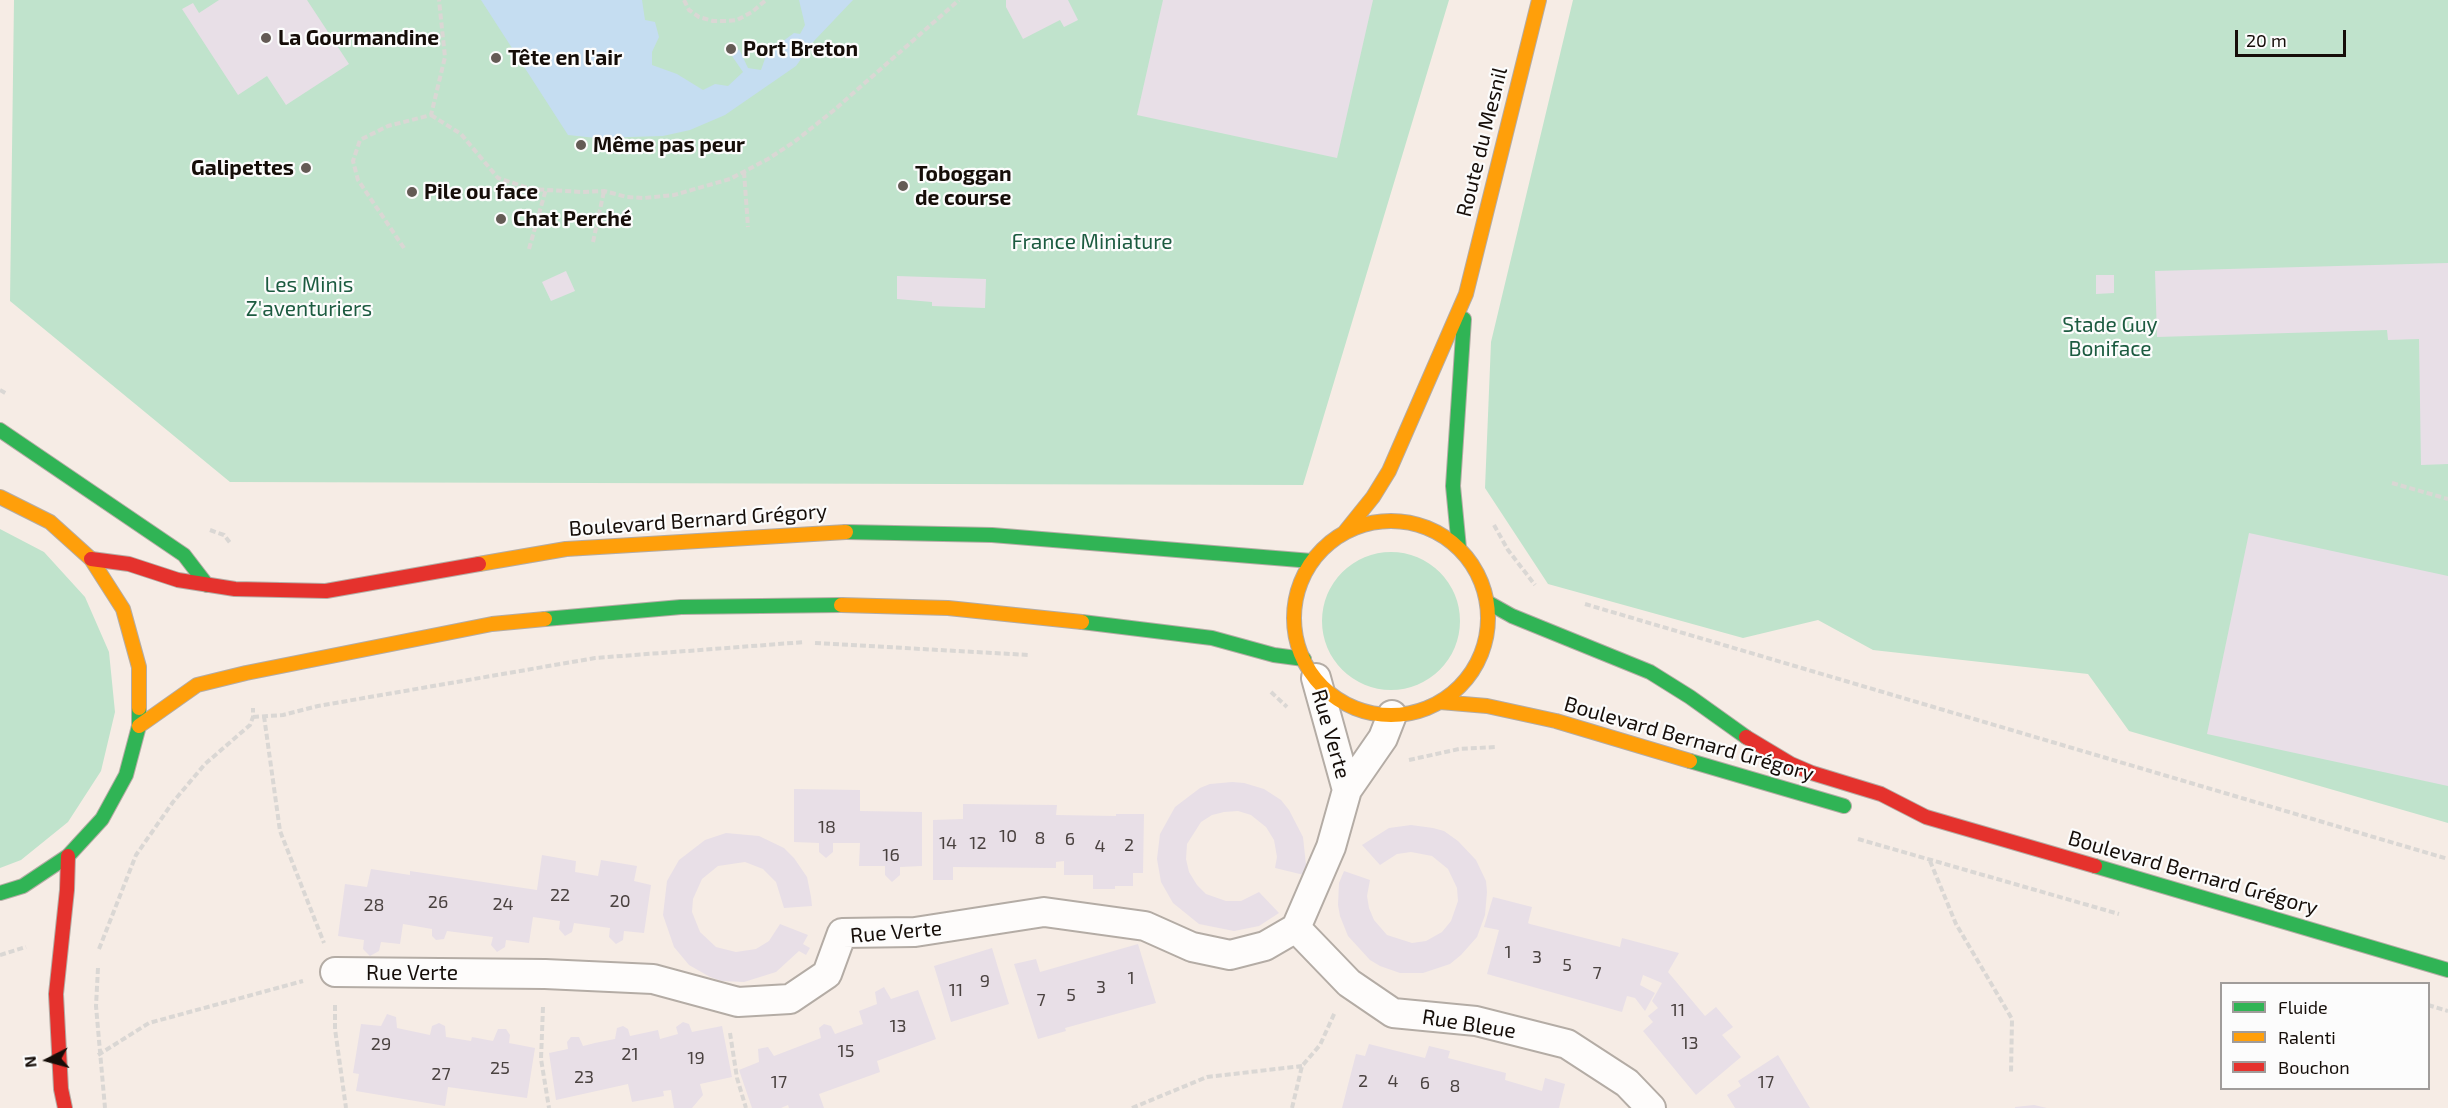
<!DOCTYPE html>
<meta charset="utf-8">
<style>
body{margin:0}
#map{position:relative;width:2448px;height:1108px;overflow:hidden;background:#f6ece5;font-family:"Exo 2",sans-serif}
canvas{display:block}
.legend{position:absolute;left:2220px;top:982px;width:210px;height:108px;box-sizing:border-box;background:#fcfcfc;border:2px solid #a09c9a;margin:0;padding:8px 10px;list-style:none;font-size:18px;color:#150d08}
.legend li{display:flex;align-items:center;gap:12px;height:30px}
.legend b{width:30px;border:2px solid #a09c9a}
.north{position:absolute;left:18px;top:1030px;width:60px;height:60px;-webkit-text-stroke:4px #fcfcfc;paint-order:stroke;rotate:264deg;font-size:16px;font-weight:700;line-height:24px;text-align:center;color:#150d08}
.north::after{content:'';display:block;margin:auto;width:21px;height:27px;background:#150d08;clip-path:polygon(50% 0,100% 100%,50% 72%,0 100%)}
.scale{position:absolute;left:2235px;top:30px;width:111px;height:27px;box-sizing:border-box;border:3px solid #150d08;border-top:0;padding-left:8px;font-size:18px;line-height:21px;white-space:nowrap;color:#150d08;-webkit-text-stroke:4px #fcfcfc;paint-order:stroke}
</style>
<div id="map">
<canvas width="2448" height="1108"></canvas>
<ul class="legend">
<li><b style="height:8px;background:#30b455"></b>Fluide</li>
<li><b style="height:8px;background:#ff9f0a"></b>Ralenti</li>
<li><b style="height:8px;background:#e5322d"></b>Bouchon</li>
</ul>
<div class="north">N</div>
<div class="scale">20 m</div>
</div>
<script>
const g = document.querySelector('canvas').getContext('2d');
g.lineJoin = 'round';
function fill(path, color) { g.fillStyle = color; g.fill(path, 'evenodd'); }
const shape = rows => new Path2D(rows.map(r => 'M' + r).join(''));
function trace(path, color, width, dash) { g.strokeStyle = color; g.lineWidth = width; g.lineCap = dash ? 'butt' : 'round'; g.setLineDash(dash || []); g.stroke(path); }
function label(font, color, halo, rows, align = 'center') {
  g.font = font + ' "Exo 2",sans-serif'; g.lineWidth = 4.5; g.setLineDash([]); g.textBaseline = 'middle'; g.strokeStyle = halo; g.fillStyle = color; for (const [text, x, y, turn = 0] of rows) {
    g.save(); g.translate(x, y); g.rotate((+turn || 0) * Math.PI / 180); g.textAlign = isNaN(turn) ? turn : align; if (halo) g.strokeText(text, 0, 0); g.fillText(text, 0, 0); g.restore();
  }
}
const green = shape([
 [14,0,1449,0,1303,485,230,482,10,301],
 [1573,0,2448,0,2448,823,2129,731,2088,674,1873,650,1818,620,1743,638,1548,584,1485,488,1491,342],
 [0,529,44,552,85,597,109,652,115,712,101,771,68,822,21,860,0,868],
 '1322 621a69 69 0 1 1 138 0a69 69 0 1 1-138 0Z'
]);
const water = shape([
 [481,0,642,0,645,20,655,22,659,37,652,52,652,65,677,74,703,90,715,84,728,86,743,72,732,56,739,49,748,68,761,70,767,53,794,33,800,34,805,25,799,0,853,0,814,41,796,66,725,115,690,130,663,136,596,138,568,135]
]);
const building = shape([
 [219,0,307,0,349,64,286,105,267,76,238,95,182,9,193,3,199,13],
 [1006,0,1068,0,1078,20,1064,27,1060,20,1023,39,1006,7],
 [1163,0,1373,0,1337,158,1137,115],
 [2448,263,2448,464,2421,465,2419,339,2388,340,2387,330,2157,337,2155,271],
 [566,271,575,291,551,301,542,282],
 [2096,275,2114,275,2114,293,2096,294],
 [897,276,986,279,985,308,932,306,932,302,897,299],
 [2249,533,2448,576,2448,786,2207,734],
 [1232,782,1244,783,1264,789,1281,800,1289,810,1303,837,1306,865,1304,875,1275,868,1277,857,1274,840,1266,827,1251,815,1238,811,1224,812,1212,815,1201,822,1187,844,1186,859,1189,872,1197,885,1206,894,1226,901,1241,901,1259,892,1279,913,1259,926,1234,931,1199,924,1173,903,1161,882,1157,859,1160,834,1175,807,1200,788,1210,784],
 [794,789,860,790,860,811,922,812,922,866,900,867,900,875,892,882,885,875,885,866,859,866,860,843,833,843,833,852,826,858,819,852,819,843,794,842],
 [963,804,1057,805,1056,815,1116,816,1116,814,1144,814,1143,873,1133,873,1133,886,1115,886,1115,889,1093,889,1093,875,1064,875,1064,861,1056,862,1056,868,953,867,953,880,933,880,933,820,963,819],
 [1411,825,1433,828,1444,831,1458,841,1476,860,1486,881,1487,892,1485,915,1477,937,1461,955,1450,964,1423,973,1400,973,1380,966,1370,960,1348,936,1340,916,1338,905,1339,883,1344,871,1370,880,1367,896,1369,908,1374,920,1387,935,1412,943,1426,941,1442,932,1451,921,1458,901,1457,888,1448,869,1432,856,1411,852,1397,854,1380,865,1362,845,1389,828],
 [726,833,759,836,784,848,794,858,807,877,811,897,812,906,784,908,776,882,763,869,745,862,718,866,702,879,693,899,692,912,700,932,716,947,736,952,756,949,769,941,780,924,808,935,803,944,810,948,806,955,799,951,776,972,744,982,722,981,710,977,689,965,674,947,663,915,667,881,679,860,705,840],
 [542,855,576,861,575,872,598,876,601,860,637,866,634,881,651,885,644,933,624,931,623,940,616,944,609,937,610,928,574,923,572,932,565,936,559,929,560,921,533,917,529,943,506,940,505,947,497,952,491,945,493,937,447,931,444,939,436,940,432,936,432,929,403,924,400,944,381,942,379,951,370,956,363,949,364,940,338,936,345,884,367,887,371,869,410,875,410,871,537,890],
 [1493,897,1532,907,1528,923,1530,924,1620,947,1622,938,1679,953,1668,972,1705,1016,1716,1007,1733,1027,1722,1035,1741,1057,1696,1095,1643,1031,1653,1022,1648,1016,1658,1008,1652,1001,1662,983,1643,975,1640,985,1655,993,1645,1011,1635,998,1627,996,1622,1012,1487,974,1499,930,1484,927],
 [1138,944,1156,1003,1065,1028,1066,1031,1038,1039,1014,964,1036,959,1040,972],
 [992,948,1009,1004,951,1022,934,966],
 [884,987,891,999,918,990,936,1039,877,1061,880,1072,819,1094,824,1108,789,1108,788,1105,781,1108,752,1108,739,1070,759,1062,758,1049,768,1047,774,1056,821,1038,819,1028,824,1024,831,1026,835,1034,863,1024,859,1011,877,1004,875,992],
 [387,1014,396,1017,397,1028,430,1035,432,1026,439,1023,445,1026,446,1037,471,1041,472,1037,493,1041,498,1029,506,1029,510,1035,509,1043,535,1048,527,1098,448,1087,445,1106,356,1091,359,1074,353,1073,361,1024,381,1026],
 [683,1022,689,1024,692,1032,722,1026,732,1077,700,1084,703,1095,692,1108,674,1108,671,1090,663,1091,664,1096,632,1102,628,1084,556,1100,549,1053,568,1049,567,1042,571,1037,579,1037,583,1046,595,1043,615,1039,617,1028,623,1026,628,1029,630,1036,658,1030,660,1039,678,1034,676,1027],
 [1369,1044,1425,1058,1429,1046,1450,1051,1448,1058,1506,1073,1505,1080,1542,1091,1545,1078,1565,1084,1559,1108,1342,1108,1356,1054,1365,1056],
 [1778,1055,1810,1108,1735,1108,1727,1095,1741,1086,1738,1081],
 [2034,1105,2047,1108,2015,1108,2015,1107]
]);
const path = shape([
 [684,0,689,10,699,17,713,21,727,21,737,20,752,12,766,0],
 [431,115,461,134,498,178,531,189,582,192,604,191,627,197,644,198,674,195,730,179,768,159,794,142,833,111,959,0],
 [744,172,748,227],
 [593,242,604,191],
 [404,248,358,180,353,161,360,140,388,126,431,115,445,57,439,0],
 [529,249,546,189],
 [0,390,7,394],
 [2392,483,2448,499],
 [1494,525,1508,550,1535,585],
 [210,530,224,535,231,544],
 [1585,604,2448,859],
 [815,643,1029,655],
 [1271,692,1287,707],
 [264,716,280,831,324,943],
 [253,717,283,715,318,706,595,658,805,642],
 [1409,760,1459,749,1496,747],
 [1858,839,2119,914],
 [1930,861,1956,924,2012,1019,2011,1074],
 [99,949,136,855,173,802,205,764,250,725,253,717,253,708],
 [0,955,26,947],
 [98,968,96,1006,105,1108],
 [335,1005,335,1029,346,1108],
 [2428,1005,2448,1011],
 [543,1007,541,1059,549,1108],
 [730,1033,737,1078,746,1108],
 [98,1055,149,1023,303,981],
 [1132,1108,1207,1077,1302,1066],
 [1292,1108,1302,1066,1320,1045,1335,1012]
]);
const street = shape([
 [1316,678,1347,790],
 [1296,928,1349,983,1393,1013,1476,1021,1567,1044,1627,1083,1651,1108],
 [335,972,545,974,653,979,738,1002,790,999,827,974,842,933,915,932,1044,912,1145,926,1192,947,1230,955,1265,946,1296,928,1331,847,1347,790,1383,738,1392,715]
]);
const fast = shape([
 [0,430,184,555,207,585],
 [846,532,992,535,1312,561],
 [1459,548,1453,486,1464,319],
 [1487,602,1512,616,1650,672,1690,697,1746,737],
 [545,619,681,607,841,605],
 [1082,622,1212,638,1274,655,1304,659],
 [1690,761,1844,806],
 [2095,866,2448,970],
 [0,893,23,886,68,856,102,819,126,775,139,726,139,708]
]);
const slow = shape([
 [0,497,50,522,91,559,123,609,139,667,139,708],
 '1294 618a97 97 0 1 1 194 0a97 97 0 1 1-194 0Z',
 [1344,533,1373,497,1389,471,1466,294,1539,0],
 [479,564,566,549,846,532],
 [841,605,948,608,1082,622],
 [1440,702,1487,706,1556,721,1690,761],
 [139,726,197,685,246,673,492,624,545,619]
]);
const jam = shape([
 [91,559,129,564,178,580,235,589,326,591,479,564],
 [1746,737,1791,764,1812,773,1881,794,1926,817,2095,866],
 [65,1108,61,1089,56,994,67,890,68,856]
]);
const markers = [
 [266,38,6,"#645b55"],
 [731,49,6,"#645b55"],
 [496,58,6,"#645b55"],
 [581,145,6,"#645b55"],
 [306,168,6,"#645b55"],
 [903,186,6,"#645b55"],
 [412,192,6,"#645b55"],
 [501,219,6,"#645b55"]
];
const numberNames = [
 ["18",827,827],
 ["10",1008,836],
 ["8",1040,838],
 ["6",1070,839],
 ["14",948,843],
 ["12",978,843],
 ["2",1129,845],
 ["4",1100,846],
 ["16",891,855],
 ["22",560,895],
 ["20",620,901],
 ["26",438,902],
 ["24",503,904],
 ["28",374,905],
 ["1",1508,952],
 ["3",1537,957],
 ["5",1567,965],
 ["7",1597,973],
 ["1",1131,978],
 ["9",985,981],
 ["3",1101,987],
 ["11",956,990],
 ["5",1071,995],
 ["7",1041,1000],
 ["11",1678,1010],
 ["13",898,1026],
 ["13",1690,1043],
 ["29",381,1044],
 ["15",846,1051],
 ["21",630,1054],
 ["19",696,1058],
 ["25",500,1068],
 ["27",441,1074],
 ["23",584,1077],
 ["2",1363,1081],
 ["4",1393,1081],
 ["17",779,1082],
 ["17",1766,1082],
 ["6",1425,1083],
 ["8",1455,1086]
];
const poiNames = [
 ["La Gourmandine",278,38],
 ["Port Breton",743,49],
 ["Tête en l'air",508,58],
 ["Même pas peur",593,145],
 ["Galipettes",294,168,"right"],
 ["Toboggan",915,174],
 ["de course",915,198],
 ["Pile ou face",424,192],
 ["Chat Perché",513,219]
];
const streetNames = [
 ["Route du Mesnil",1482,142,-76],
 ["Boulevard Bernard Grégory",698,520,-4],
 ["Rue Verte",1331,734,74],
 ["Boulevard Bernard Grégory",1689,739,16],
 ["Boulevard Bernard Grégory",2193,873,16],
 ["Rue Verte",896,932,-5],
 ["Rue Verte",412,973],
 ["Rue Bleue",1469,1024,9]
];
const parkNames = [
 ["France Miniature",1092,242],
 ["Les Minis",309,285],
 ["Z'aventuriers",309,309],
 ["Stade Guy",2110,325],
 ["Boniface",2110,349]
];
fill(green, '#c0e3cc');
fill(water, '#c5ddf1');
fill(building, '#e8dfe7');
trace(street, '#b4aca5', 32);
trace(fast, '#b4aca5', 16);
trace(slow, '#b4aca5', 16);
trace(jam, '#b4aca5', 16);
trace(path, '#dad7d4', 4, [6, 3]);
trace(street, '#fefcfb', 28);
trace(fast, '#30b455', 14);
trace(slow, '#ff9f0a', 14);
trace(jam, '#e5322d', 14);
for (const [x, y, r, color] of markers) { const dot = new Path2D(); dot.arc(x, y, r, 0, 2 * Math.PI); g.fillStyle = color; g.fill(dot); trace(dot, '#fcfcfc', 2); }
label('18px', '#4a4240', null, numberNames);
label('bold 21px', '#150d08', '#fcfcfc', poiNames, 'left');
label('21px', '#150d08', '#fcfcfc', streetNames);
label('21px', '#1c5b40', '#fcfcfc', parkNames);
</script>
